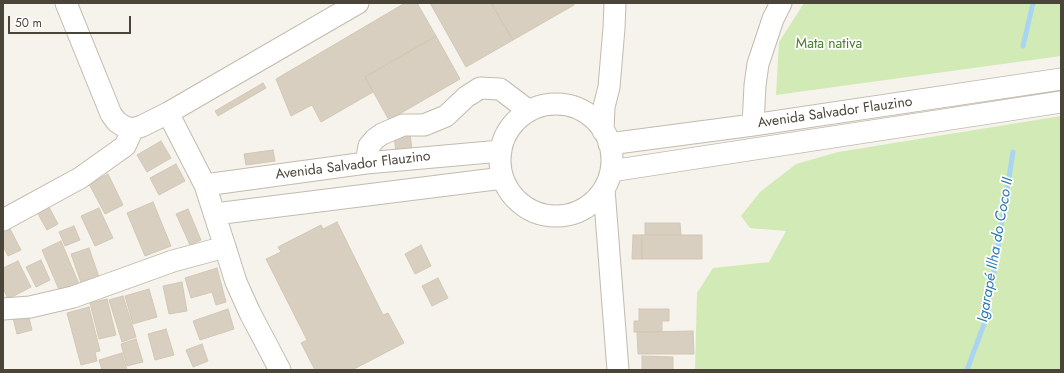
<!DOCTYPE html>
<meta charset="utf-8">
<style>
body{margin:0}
#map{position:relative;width:1064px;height:373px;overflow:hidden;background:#f6f3ec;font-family:Jost,sans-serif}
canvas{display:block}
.frame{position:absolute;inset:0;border:4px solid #4b4439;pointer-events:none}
.scale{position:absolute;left:8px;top:16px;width:123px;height:18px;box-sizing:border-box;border:2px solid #4b4439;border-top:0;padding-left:5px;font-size:12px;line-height:14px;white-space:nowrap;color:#4b4439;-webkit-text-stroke:3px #fff;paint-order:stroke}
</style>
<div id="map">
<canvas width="1064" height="373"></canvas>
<div class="frame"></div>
<div class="scale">50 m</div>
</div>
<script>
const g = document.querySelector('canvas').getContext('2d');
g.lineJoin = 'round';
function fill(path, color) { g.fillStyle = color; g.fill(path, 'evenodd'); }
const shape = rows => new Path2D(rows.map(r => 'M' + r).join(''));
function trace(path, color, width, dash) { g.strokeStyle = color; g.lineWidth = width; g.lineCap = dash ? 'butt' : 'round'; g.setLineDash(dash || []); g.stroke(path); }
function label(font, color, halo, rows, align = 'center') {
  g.font = font + ' Jost,sans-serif'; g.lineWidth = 3.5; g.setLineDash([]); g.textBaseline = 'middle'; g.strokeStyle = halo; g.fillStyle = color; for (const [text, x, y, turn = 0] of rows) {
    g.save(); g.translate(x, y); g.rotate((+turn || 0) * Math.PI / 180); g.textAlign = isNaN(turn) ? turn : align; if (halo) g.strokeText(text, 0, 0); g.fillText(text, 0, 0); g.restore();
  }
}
const green = shape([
 [804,3,1061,3,1061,56,776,95,779,42],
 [1061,116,1061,370,695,370,697,293,713,268,769,262,786,231,750,228,741,216,760,192,796,164,838,152]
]);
const stream = shape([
 [1023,46,1033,3],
 [967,370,987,316,1013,152]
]);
const building = shape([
 [405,3,417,3,436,36,365,77,373,92,321,122,312,105,291,116,276,79,405,3],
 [430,3,491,3,513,40,466,67,430,3],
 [491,3,573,3,574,5,513,40,491,3],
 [436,36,460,79,389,120,365,77,436,36],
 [263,83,266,88,218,116,215,111,263,83],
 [410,133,412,151,396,153,394,135,410,133],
 [161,141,171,158,147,172,137,155,161,141],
 [273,150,275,161,246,165,244,154,273,150],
 [176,164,185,181,159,195,150,178,176,164],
 [108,174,123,205,105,214,89,184,108,174],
 [153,202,171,246,145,256,127,213,153,202],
 [49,207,58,224,47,230,38,214,49,207],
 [99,208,113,238,95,246,81,216,99,208],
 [188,209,201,240,190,245,176,214,188,209],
 [337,222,383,315,388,313,404,343,352,370,315,370,301,343,307,340,266,259,281,252,278,247,321,225,323,229,337,222],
 [645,223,680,223,681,235,645,235,645,223],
 [74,226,80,240,65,246,59,232,74,226],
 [9,227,21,250,8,256,3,246,3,230,9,227],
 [633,235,642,235,642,259,632,259,633,235],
 [642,235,702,235,702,259,642,259,642,235],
 [61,241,79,284,60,292,42,250,61,241],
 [421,245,431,266,415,274,405,254,421,245],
 [89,248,99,277,81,283,71,254,89,248],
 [41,260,50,280,36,287,26,267,41,260],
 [18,261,31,287,8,299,3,288,3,268,18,261],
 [217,268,226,302,216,305,212,292,191,298,185,278,217,268],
 [438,278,448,298,432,306,422,286,438,278],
 [182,282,187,311,169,314,163,286,182,282],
 [149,289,157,317,133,324,125,296,149,289],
 [123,296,136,337,122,342,109,300,123,296],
 [107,299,116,335,99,339,90,303,107,299],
 [89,307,100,351,95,352,97,361,81,365,67,313,89,307],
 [228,309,234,329,200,340,193,321,228,309],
 [639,309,669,309,669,321,662,321,662,332,634,332,634,321,639,321,639,309],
 [28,314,32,330,17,334,13,318,28,314],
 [166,329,174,355,155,360,148,334,166,329],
 [693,331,694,354,638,354,637,332,693,331],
 [136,339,143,362,127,366,121,344,136,339],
 [202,344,208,361,193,367,186,350,202,344],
 [122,353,127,370,102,370,99,360,122,353],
 [642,356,673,357,673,370,642,370,642,356]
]);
const minor = shape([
 [66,3,111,114,117,122,125,127,133,129,142,126,168,113,358,3],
 '500 160a56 56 0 1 1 112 0a56 56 0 1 1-112 0Z',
 [168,113,205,185,225,247],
 [753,125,755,85,758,64,773,19,781,3],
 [603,131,604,107,609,87,614,28,615,3],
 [609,144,753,125,1061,79],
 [366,163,369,146,375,139,382,134,403,125,424,125,446,116,466,97,480,88,500,89,529,111],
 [611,171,1061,102],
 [205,185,366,163,501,151],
 [604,189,618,370],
 [215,214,503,178],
 [3,220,80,178,125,146,133,129],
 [3,309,30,307,73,297,173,261,225,247,236,282,250,313,280,370]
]);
const parkNames = [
 ["Mata nativa",829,45]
];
const streetNames = [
 ["Avenida Salvador Flauzino",835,113,-8],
 ["Avenida Salvador Flauzino",353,166,-7]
];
const waterNames = [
 ["Igarapé Ilha do Coco II",996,250,-80]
];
fill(green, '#d2eab5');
trace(stream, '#a9d4f2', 5);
fill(building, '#d8cfc1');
trace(building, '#d3c7b4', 1);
trace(minor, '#c2bbae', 23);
trace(minor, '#fff', 21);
label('14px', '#4a7f2a', '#fff', parkNames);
label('14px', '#4b4439', '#fff', streetNames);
label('italic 15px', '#2e7ab2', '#fff', waterNames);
</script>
